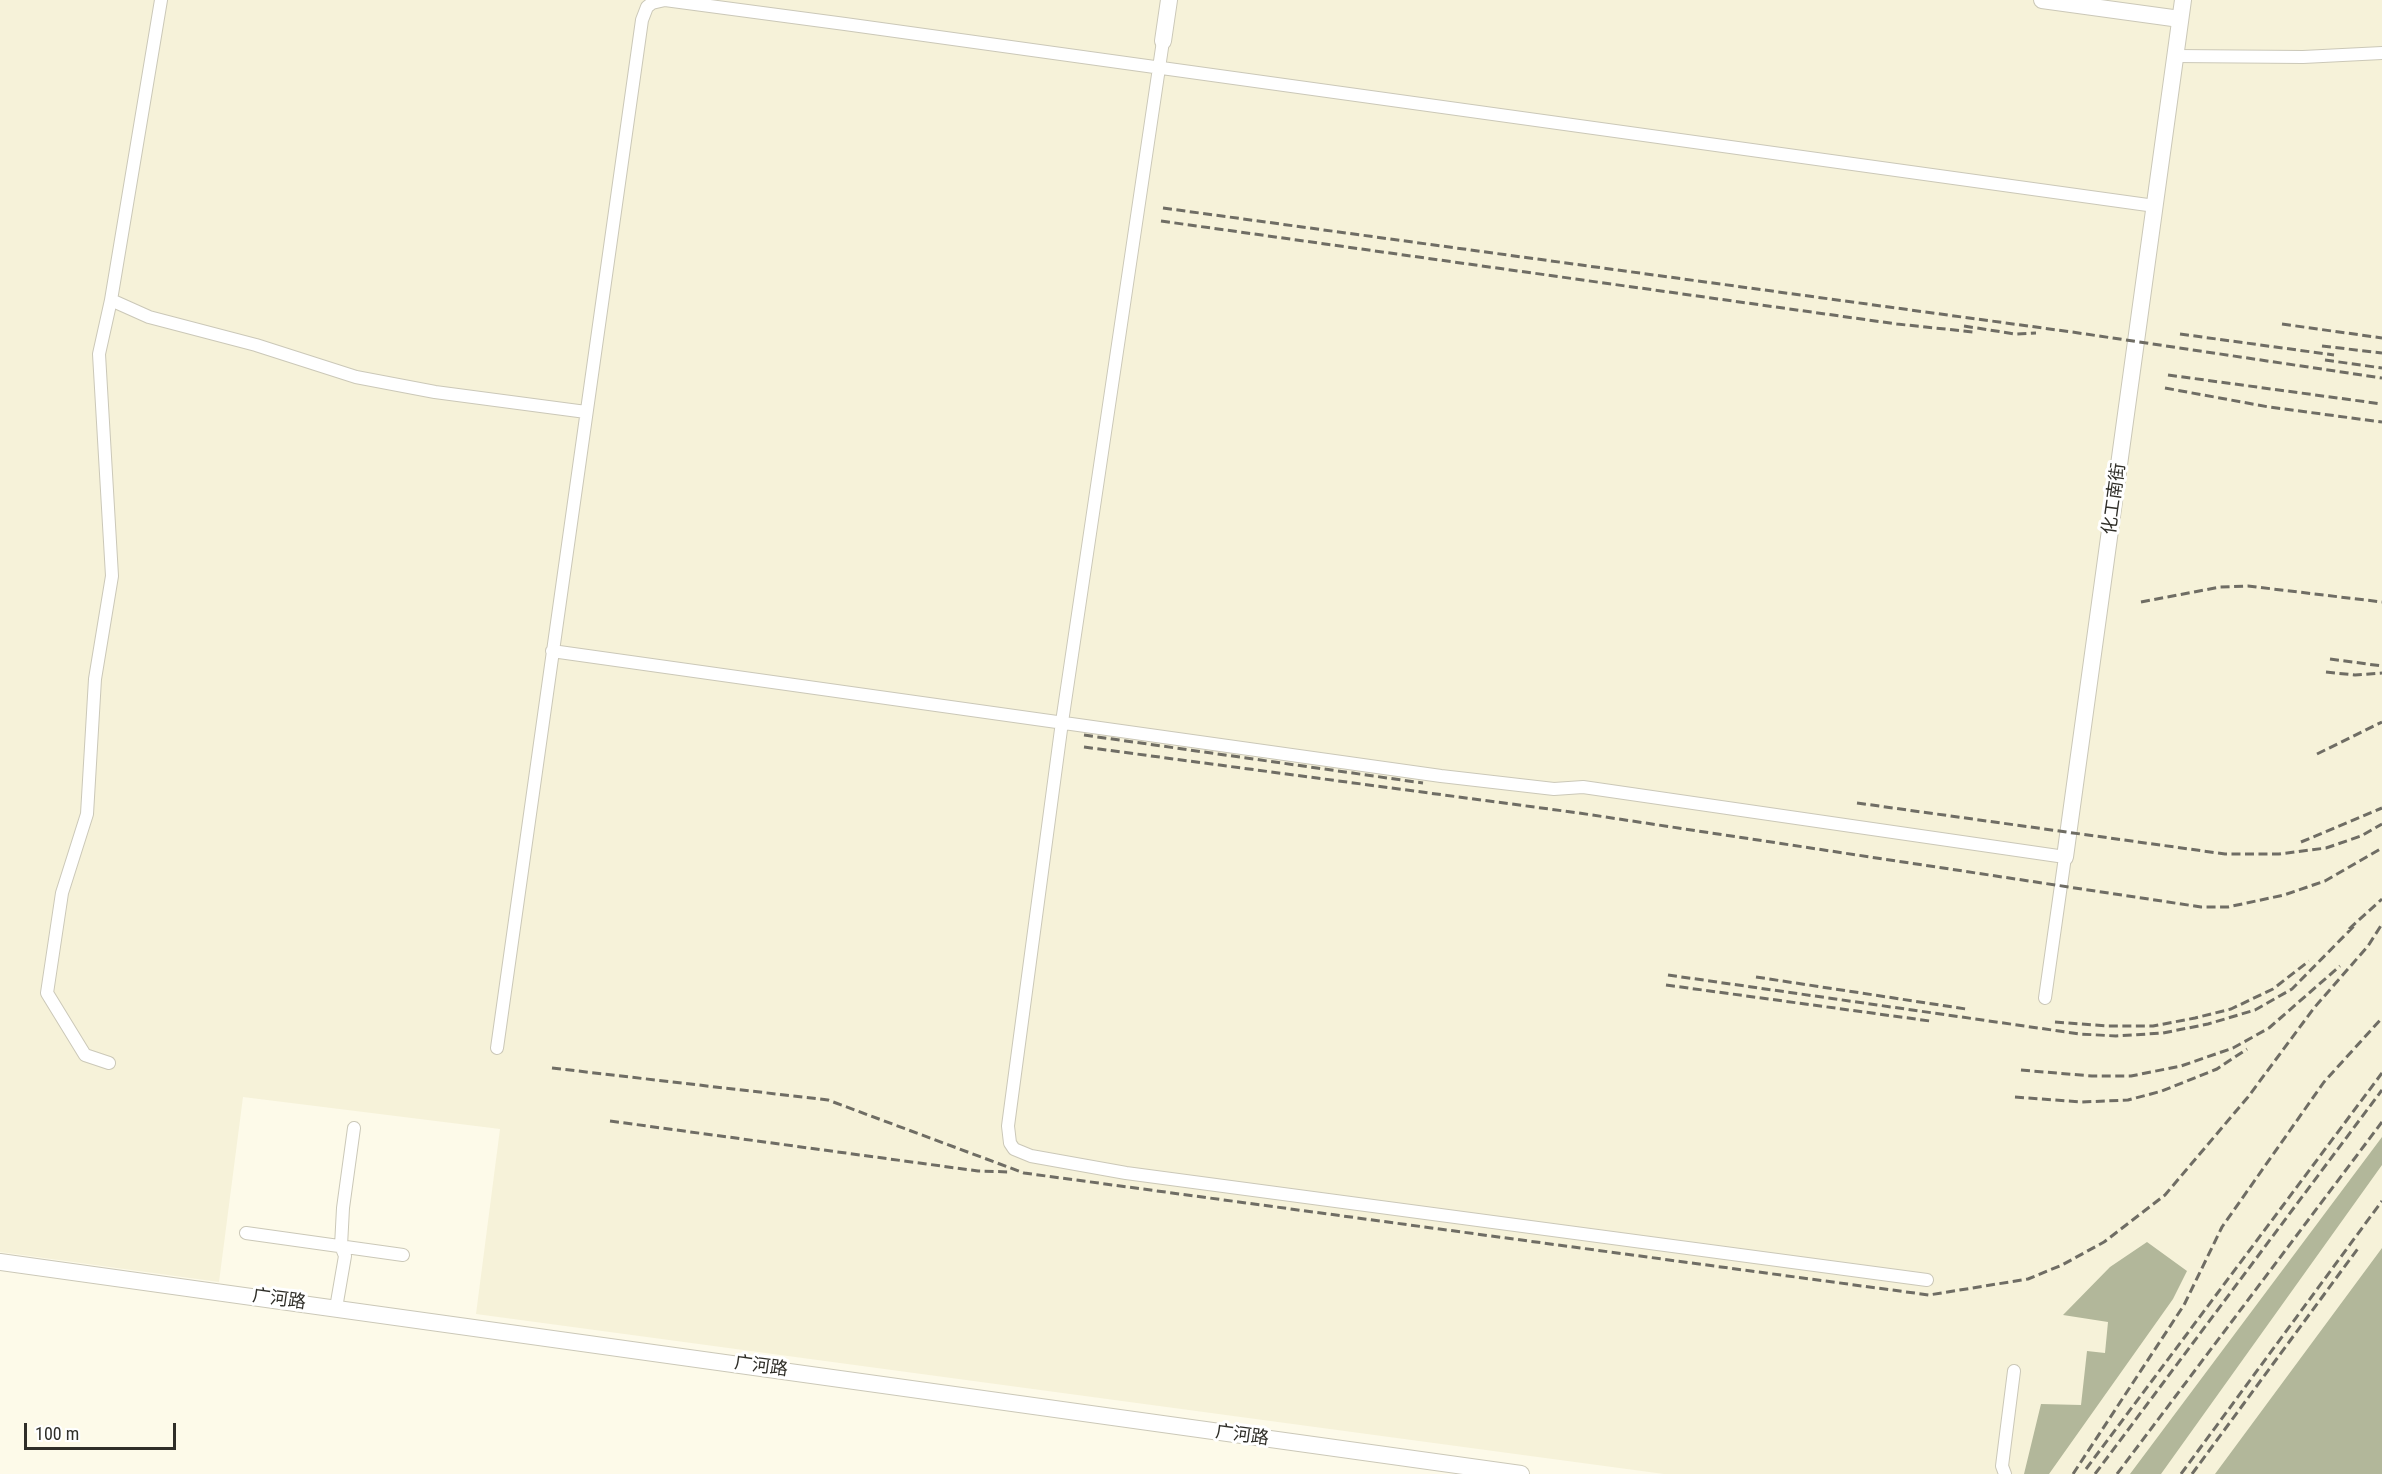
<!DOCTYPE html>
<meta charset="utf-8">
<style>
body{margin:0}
#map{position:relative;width:2382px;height:1474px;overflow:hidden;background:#fdfae9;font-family:"Roboto Condensed",sans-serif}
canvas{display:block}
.scale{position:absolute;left:24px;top:1423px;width:152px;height:27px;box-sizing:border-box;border:3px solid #2f2e28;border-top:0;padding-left:8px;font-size:18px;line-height:21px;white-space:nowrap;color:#2f2e28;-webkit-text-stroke:4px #fff;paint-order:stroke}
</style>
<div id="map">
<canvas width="2382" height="1474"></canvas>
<div class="scale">100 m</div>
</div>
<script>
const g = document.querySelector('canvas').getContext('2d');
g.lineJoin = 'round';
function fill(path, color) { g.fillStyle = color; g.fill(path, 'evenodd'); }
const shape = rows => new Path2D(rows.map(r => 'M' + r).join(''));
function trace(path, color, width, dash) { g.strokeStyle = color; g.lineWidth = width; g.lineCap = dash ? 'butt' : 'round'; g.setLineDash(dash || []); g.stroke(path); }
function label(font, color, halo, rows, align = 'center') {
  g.font = font + ' "Roboto Condensed","Noto Sans SC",sans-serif'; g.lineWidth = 6; g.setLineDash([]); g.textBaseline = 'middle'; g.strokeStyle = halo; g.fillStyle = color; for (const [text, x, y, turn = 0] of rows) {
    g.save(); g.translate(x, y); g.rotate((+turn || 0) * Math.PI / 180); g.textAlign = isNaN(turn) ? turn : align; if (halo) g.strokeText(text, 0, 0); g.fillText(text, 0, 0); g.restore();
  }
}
const built = shape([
 [0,0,2382,0,2382,1474,1664,1474,476,1314,500,1129,243,1097,219,1282,0,1252]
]);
const forest = shape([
 [2382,1137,2382,1165,2161,1474,2130,1474],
 [2147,1242,2187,1271,2173,1299,2049,1474,2024,1474,2041,1404,2081,1405,2087,1351,2105,1353,2108,1322,2063,1315,2110,1267],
 [2382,1248,2382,1474,2215,1474]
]);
const street = shape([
 [161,0,111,300,149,317,256,345,356,377,435,392,586,412],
 [1163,41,1062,722,1008,1126,1010,1143,1014,1149,1031,1156,1126,1173,1927,1280],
 [2175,56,2303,57,2382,53],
 [552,651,1441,776,1554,789,1583,787,2065,857,2045,998],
 [497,1048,642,20,647,7,652,3,665,0,845,24,2155,206],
 [109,1063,85,1055,47,993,62,893,87,814,95,679,112,576,99,354,111,300],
 [246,1233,403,1255],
 [336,1308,345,1256,341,1246,343,1208,354,1128],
 [2005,1474,2002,1466,2014,1371]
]);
const secondary = shape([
 [2042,0,2180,19],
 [1163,41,1169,0],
 [2065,857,2183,0],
 [0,1262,1521,1474]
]);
const rail = shape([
 [1163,208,2072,332,2382,378],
 [1161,221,1897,324,1973,332],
 [2282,324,2382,338],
 [1964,326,2015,334,2036,333],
 [2180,334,2334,355],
 [2322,346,2382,353],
 [2325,360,2382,368],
 [2168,375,2382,404],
 [2165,388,2269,407,2382,422],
 [2141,602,2220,587,2248,586,2382,602],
 [2330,659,2382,666],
 [2326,672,2355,675,2382,673],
 [1084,735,1423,783],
 [1084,747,1579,813,2201,907,2228,907,2284,895,2325,881,2382,848],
 [2317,754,2382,722],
 [1857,803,2225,854,2279,854,2326,848,2361,836,2382,824],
 [2301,842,2382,808],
 [2349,929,2382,899],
 [1668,975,2080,1034,2116,1036,2163,1033,2208,1024,2255,1010,2292,989,2356,924],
 [1756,977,1966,1009],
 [1666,985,1930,1021],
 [2055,1022,2108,1026,2153,1026,2195,1018,2231,1009,2273,989,2309,961],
 [552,1068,828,1100,1024,1173,1929,1295,2028,1279,2062,1265,2104,1242,2165,1195,2248,1097,2314,1008,2368,946,2382,924],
 [2021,1070,2092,1076,2131,1076,2181,1066,2233,1048,2269,1028,2340,966],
 [2015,1097,2082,1102,2128,1100,2162,1091,2217,1069,2247,1049],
 [610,1121,978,1171,1011,1172],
 [2086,1469,2382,1073],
 [2073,1474,2184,1305,2222,1227,2324,1082,2382,1018],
 [2095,1474,2382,1090],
 [2117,1474,2382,1122],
 [2181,1474,2382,1201],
 [2192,1474,2359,1247]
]);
const streetNames = [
 ["化工南街",2115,499,-82],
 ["广河路",279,1300,8],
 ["广河路",761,1367,8],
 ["广河路",1242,1436,8]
];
fill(built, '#f6f2d9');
fill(forest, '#b2b79a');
trace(street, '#cbc8b8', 14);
trace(secondary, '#cbc8b8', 18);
trace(street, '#fff', 12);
trace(secondary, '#fff', 16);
trace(rail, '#6f6d64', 3, [9, 4.5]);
label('18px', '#2f2e28', '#fff', streetNames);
</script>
